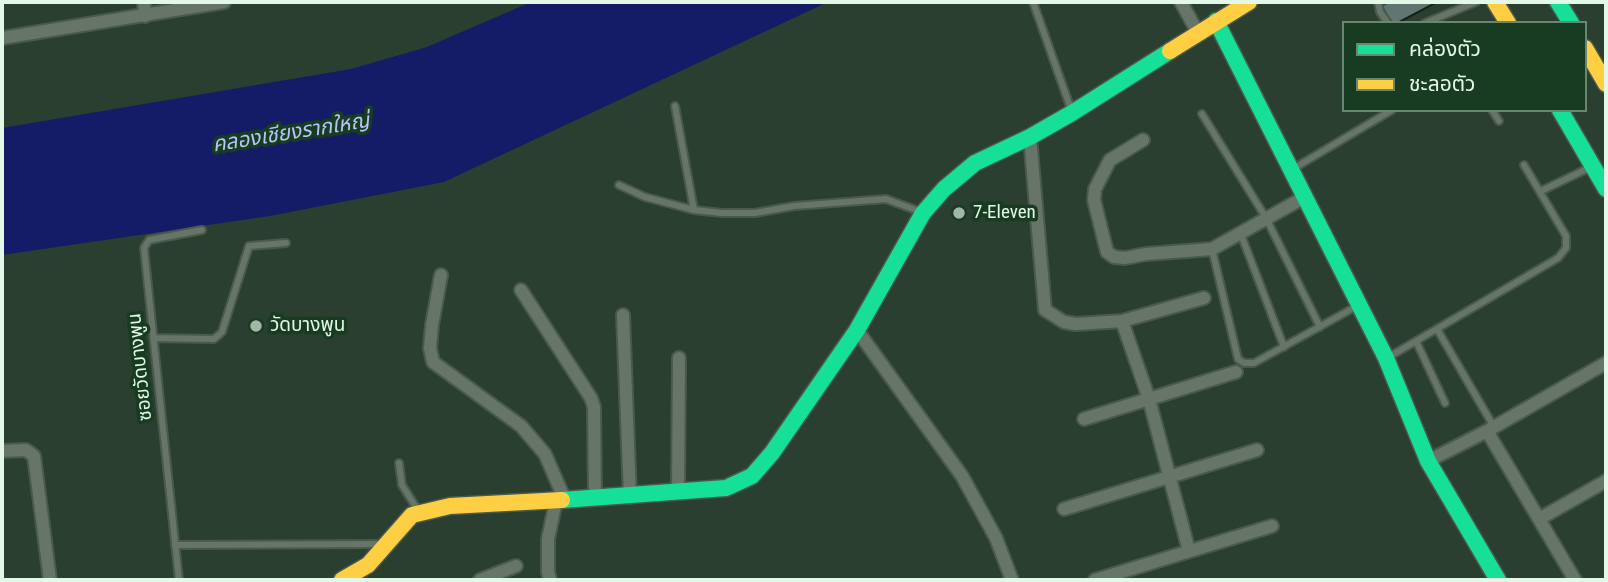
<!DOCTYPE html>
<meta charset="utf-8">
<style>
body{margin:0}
#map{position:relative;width:1608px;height:582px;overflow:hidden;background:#2b3f30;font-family:"Roboto Condensed","Noto Sans Thai",sans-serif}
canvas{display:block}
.frame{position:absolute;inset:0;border:4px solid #e3f8e6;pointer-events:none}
.legend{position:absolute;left:1342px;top:21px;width:245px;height:91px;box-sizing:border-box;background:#183c21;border:2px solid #698770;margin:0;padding:9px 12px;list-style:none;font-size:21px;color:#e3f8e6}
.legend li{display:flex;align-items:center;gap:14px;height:35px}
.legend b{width:35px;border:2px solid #698770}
</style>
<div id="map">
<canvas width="1608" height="582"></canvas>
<div class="frame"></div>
<ul class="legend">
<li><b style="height:9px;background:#16e098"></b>คล่องตัว</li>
<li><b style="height:9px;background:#ffcf43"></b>ชะลอตัว</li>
</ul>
</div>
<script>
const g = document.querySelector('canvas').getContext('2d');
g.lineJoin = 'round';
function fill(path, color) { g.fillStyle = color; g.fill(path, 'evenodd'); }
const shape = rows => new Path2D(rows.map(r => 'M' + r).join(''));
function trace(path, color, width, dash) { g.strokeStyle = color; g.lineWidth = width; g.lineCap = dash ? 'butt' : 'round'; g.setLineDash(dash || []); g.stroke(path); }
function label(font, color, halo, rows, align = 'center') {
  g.font = font + ' "Roboto Condensed","Noto Sans Thai",sans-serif'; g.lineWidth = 7; g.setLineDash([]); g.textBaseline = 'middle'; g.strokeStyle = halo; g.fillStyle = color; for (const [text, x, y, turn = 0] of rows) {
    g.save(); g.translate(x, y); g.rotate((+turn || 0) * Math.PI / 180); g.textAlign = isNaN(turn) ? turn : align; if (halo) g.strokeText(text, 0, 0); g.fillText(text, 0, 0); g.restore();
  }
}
const water = shape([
 [531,2,828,2,444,182,270,216,2,255,2,128,351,69,427,47]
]);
const shadow = shape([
 [1395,2,1439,2,1400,23,1394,23,1386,7]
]);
const building = shape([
 [1391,2,1435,2,1395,23,1392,23,1383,6]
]);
const lane = shape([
 [1033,2,1072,112],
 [1378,2,1380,12,1388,23],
 [1425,23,1476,2],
 [675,106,694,210],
 [1492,110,1499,121],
 [1202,114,1266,218,1320,327],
 [1291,170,1392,110],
 [619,185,645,197,694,210,722,213,755,213,794,206,886,199,921,212],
 [1541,191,1591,167],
 [1240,232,1284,347],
 [1212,249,1238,359,1244,363,1254,363,1357,306],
 [1437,329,1494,427],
 [154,338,214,339,222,332,249,246,286,243],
 [1416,341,1445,403],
 [1387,358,1558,258,1566,248,1566,236,1524,165],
 [399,463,402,485,419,512],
 [175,545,383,544],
 [179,580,144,248,149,240,202,230]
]);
const street = shape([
 [144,2,145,16],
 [1181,2,1198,33],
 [2,38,224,2],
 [1030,137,1045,310,1064,322,1076,324,1122,321,1204,298],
 [1143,140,1110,160,1095,189,1094,200,1107,252,1114,257,1125,258,1146,254,1212,249,1303,198],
 [441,275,432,325,430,348,433,362,521,426,545,454,565,500],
 [521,290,591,398,594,407,595,499],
 [623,315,630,497],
 [1122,321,1149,399,1189,551],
 [857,330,962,476,996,538,1012,580],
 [1084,419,1236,372],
 [1487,431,1575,580],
 [2,451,26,450,34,456,50,580],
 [1428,461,1487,431,1606,363],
 [678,493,679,358],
 [1064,509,1257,450],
 [1539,519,1606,481],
 [480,580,516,566],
 [550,580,548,572,548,539,556,501],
 [1095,580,1272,526]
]);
const fast = shape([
 [1558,2,1571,23],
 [1216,21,1386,358,1428,461,1498,580],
 [1560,110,1606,189],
 [562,500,726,488,752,476,772,453,857,330,923,213,944,189,975,163,1030,137,1072,113,1170,51]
]);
const slow = shape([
 [1495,2,1508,23],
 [1585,48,1606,84],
 [1170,51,1249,2],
 [342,580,368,565,412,515,450,506,562,500]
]);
const markers = [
 [959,213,7,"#a3b7a6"],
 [256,326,7,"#a3b7a6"]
];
const poiNames = [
 ["7-Eleven",973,213],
 ["วัดบางพูน",270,326]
];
const streetNames = [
 ["ซอยวัดบางพูน",141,367,-96]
];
const waterNames = [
 ["คลองเชียงรากใหญ่",291,134,-9]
];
fill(water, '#141c68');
fill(shadow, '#0007');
fill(building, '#617671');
trace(lane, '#495a4d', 10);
trace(street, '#495a4d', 16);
trace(fast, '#495a4d', 19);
trace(slow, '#495a4d', 19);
trace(lane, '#667568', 6);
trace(street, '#667568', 12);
trace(fast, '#16e098', 16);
trace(slow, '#ffcf43', 16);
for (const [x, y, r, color] of markers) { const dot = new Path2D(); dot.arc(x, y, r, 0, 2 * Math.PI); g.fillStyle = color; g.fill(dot); trace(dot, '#183c21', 2.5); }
label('19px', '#e3f8e6', '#183c21', poiNames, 'left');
label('19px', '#e3f8e6', '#183c21', streetNames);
label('italic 21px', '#b5c5f5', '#183c21', waterNames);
</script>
